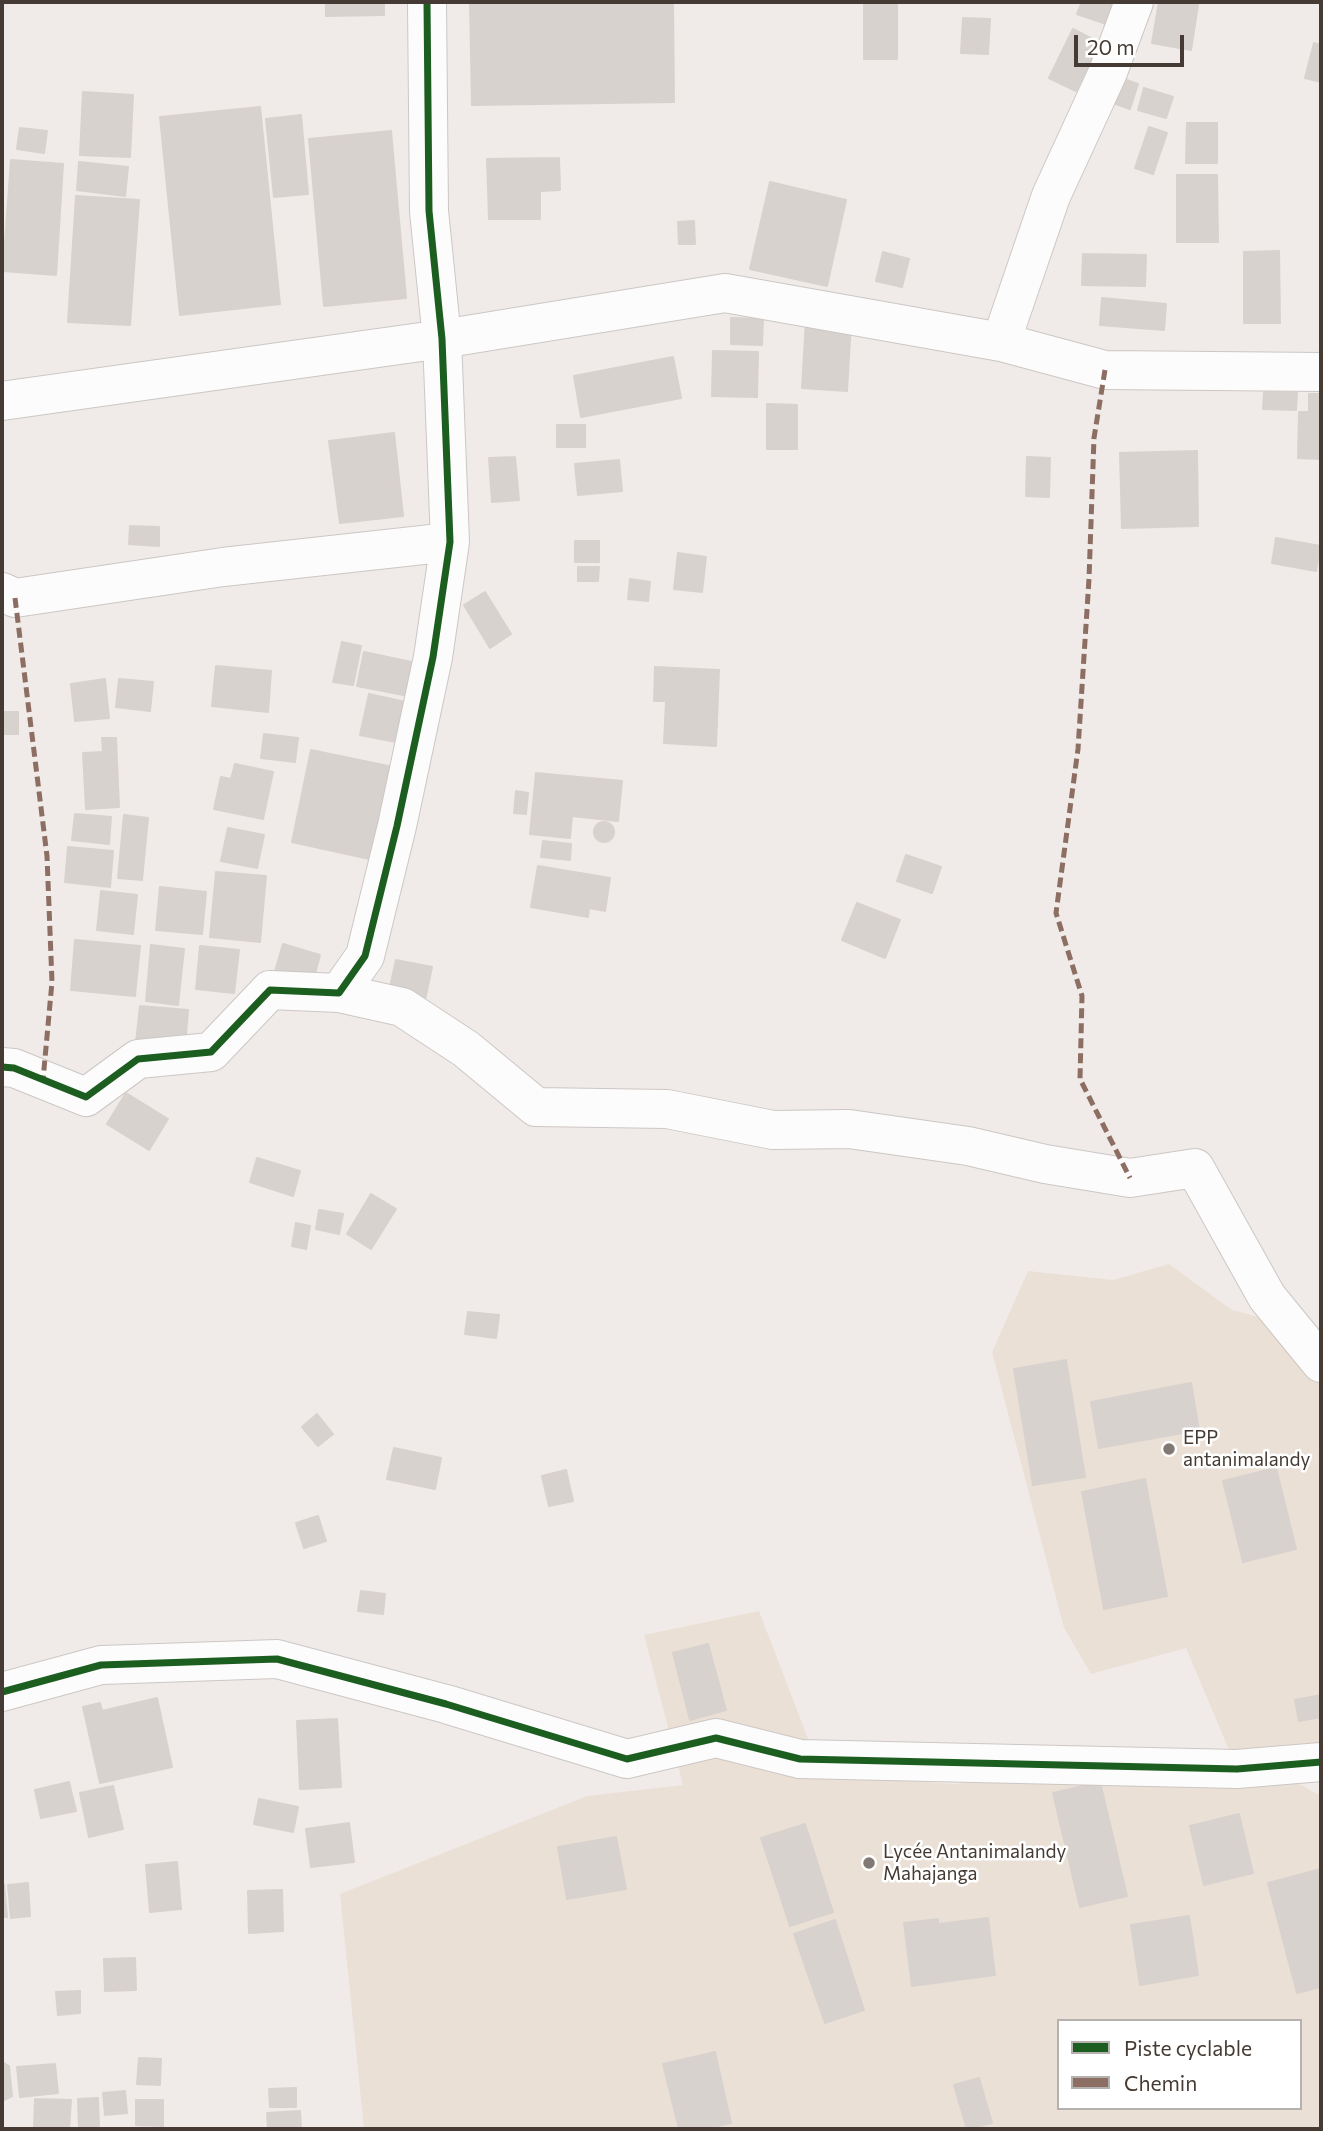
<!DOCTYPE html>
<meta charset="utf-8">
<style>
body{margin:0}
#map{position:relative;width:1323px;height:2131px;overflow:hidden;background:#f0ebe8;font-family:Commissioner,sans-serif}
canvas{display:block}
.frame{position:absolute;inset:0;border:4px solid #453b34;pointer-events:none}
.legend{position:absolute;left:1057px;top:2019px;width:245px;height:91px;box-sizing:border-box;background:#fff;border:2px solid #b5b1ae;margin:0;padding:9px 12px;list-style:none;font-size:21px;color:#453b34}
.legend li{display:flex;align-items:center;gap:14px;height:35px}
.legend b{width:35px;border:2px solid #b5b1ae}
.scale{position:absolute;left:1074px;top:35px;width:110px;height:32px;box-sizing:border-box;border:4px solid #453b34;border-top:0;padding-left:9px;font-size:21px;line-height:24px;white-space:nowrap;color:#453b34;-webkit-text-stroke:5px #fff;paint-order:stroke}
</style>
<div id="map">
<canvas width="1323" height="2131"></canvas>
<div class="frame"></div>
<ul class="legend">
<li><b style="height:9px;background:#1b5e20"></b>Piste cyclable</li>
<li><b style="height:9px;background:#8d6e63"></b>Chemin</li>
</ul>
<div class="scale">20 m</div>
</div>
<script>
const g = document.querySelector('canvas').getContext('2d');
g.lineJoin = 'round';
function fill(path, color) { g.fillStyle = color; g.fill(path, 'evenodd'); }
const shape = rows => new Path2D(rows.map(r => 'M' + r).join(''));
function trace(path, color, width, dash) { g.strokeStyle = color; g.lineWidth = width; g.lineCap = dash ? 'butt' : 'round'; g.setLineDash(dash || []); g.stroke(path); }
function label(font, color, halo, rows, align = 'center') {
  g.font = font + ' Commissioner,sans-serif'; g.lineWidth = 5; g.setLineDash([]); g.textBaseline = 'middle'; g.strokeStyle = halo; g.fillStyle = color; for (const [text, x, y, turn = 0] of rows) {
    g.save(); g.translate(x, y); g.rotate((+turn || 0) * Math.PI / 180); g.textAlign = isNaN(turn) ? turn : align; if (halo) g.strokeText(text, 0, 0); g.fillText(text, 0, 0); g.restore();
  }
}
const education = shape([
 [1169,1264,1232,1310,1321,1333,1321,1762,1237,1769,1186,1648,1091,1674,1064,1628,992,1352,1028,1271,1113,1280],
 [759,1611,822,1775,954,1784,1071,1775,1290,1779,1321,1796,1321,2129,364,2129,340,1894,587,1796,683,1785,644,1635],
 [1059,2021,1300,2021,1300,2108,1059,2108]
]);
const building = shape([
 [326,2,384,2,384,15,326,16,326,2],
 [470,2,673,2,674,102,472,105,470,2],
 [864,2,897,2,897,59,864,59,864,2],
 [1082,2,1119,2,1112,26,1077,14,1082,2],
 [1159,2,1198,5,1191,50,1152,43,1159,2],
 [963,18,990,19,988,54,961,53,963,18],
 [1073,29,1100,43,1076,91,1049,78,1073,29],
 [1314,43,1321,45,1321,82,1305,78,1314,43],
 [1121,78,1138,84,1130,109,1113,103,1121,78],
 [1144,88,1173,97,1166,118,1138,110,1144,88],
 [83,92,133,95,130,157,80,155,83,92],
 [260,107,280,304,180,315,160,117,260,107],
 [301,115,308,194,274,197,266,119,301,115],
 [1187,123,1217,123,1217,163,1186,163,1187,123],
 [1149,127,1167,133,1153,174,1135,168,1149,127],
 [20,128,47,131,44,153,17,149,20,128],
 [391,131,406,298,324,306,309,139,391,131],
 [559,158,560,190,540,191,540,219,489,219,487,159,559,158],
 [11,160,63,164,56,275,3,271,11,160],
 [79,162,128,167,125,196,77,190,79,162],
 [1177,175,1217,175,1218,242,1177,242,1177,175],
 [770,182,846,200,827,286,750,269,770,182],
 [76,196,139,200,130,325,68,322,76,196],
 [694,221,695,244,679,244,678,222,694,221],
 [1279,251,1280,323,1244,323,1244,252,1279,251],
 [883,252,909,259,902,287,876,281,883,252],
 [1083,254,1146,255,1145,286,1082,285,1083,254],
 [1102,298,1166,304,1164,330,1100,325,1102,298],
 [731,318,763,319,762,345,731,344,731,318],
 [806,320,851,323,847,391,802,388,806,320],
 [713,351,758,352,757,397,712,396,713,351],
 [673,357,681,398,581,417,574,376,673,357],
 [1264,392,1297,393,1296,410,1263,409,1264,392],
 [1309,394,1321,394,1321,459,1298,458,1299,412,1309,412,1309,394],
 [767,404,797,405,797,449,767,449,767,404],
 [557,425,585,425,585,447,557,447,557,425],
 [394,433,403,516,340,523,329,441,394,433],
 [1197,451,1198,526,1122,528,1120,453,1197,451],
 [515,457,519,500,492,502,489,458,515,457],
 [1027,457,1050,458,1049,497,1026,496,1027,457],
 [619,460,622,491,578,495,575,464,619,460],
 [130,526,159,527,159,546,129,544,130,526],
 [1276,538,1320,546,1316,571,1272,563,1276,538],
 [575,541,599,541,599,562,575,562,575,541],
 [678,553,706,557,702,592,674,589,678,553],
 [578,567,599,567,598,581,578,581,578,567],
 [630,579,650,582,648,601,628,599,630,579],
 [485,592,511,634,490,648,464,605,485,592],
 [342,642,361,646,353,685,333,682,342,642],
 [364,652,421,664,414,697,357,686,364,652],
 [216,666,271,671,268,712,212,706,216,666],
 [655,667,719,670,716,746,664,743,666,701,654,701,655,667],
 [105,679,109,718,75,721,71,684,105,679],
 [119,679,153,682,150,711,116,707,119,679],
 [369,694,410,703,401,743,360,735,369,694],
 [2,712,18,712,18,734,2,734,2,712],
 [264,734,298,738,295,762,261,758,264,734],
 [102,738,116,738,119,807,86,809,83,753,103,752,102,738],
 [311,750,393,767,374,860,292,842,311,750],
 [235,764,273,772,263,819,214,809,221,777,231,779,235,764],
 [536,773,622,781,618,821,572,816,570,838,530,834,536,773],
 [516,791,528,793,526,814,514,813,516,791],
 [75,814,111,817,109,844,72,840,75,814],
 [124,815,148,818,142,880,118,878,124,815],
 '594 832a10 10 0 1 1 20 0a10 10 0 1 1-20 0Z',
 [228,828,264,835,257,868,221,861,228,828],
 [543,841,571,844,570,860,541,857,543,841],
 [68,847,113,851,110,887,65,882,68,847],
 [906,855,941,867,932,893,897,881,906,855],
 [538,866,610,878,605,911,589,908,588,917,531,907,538,866],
 [216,872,266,876,260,942,210,937,216,872],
 [160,887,206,892,202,934,156,930,160,887],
 [101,891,137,895,133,934,97,930,101,891],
 [857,903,900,920,885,958,842,940,857,903],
 [75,940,140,946,135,996,71,990,75,940],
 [283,944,320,955,312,985,274,975,283,944],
 [151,945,184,949,178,1005,146,1001,151,945],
 [200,946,239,950,234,993,196,989,200,946],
 [396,960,432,967,425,1000,389,992,396,960],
 [140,1006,188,1010,186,1035,135,1051,140,1006],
 [126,1093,168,1119,149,1150,107,1124,126,1093],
 [257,1158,300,1171,293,1196,250,1182,257,1158],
 [371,1194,396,1209,371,1249,347,1234,371,1194],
 [319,1210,343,1214,339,1234,316,1229,319,1210],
 [296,1223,310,1226,306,1249,292,1246,296,1223],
 [468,1312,499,1315,496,1338,465,1334,468,1312],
 [1066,1360,1085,1477,1033,1485,1014,1369,1066,1360],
 [1191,1383,1199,1430,1099,1448,1091,1402,1191,1383],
 [317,1414,333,1434,318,1446,302,1427,317,1414],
 [394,1448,441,1458,435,1489,387,1479,394,1448],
 [1276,1468,1296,1549,1243,1562,1223,1481,1276,1468],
 [566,1470,573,1501,549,1506,542,1476,566,1470],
 [1145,1479,1167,1596,1104,1609,1082,1492,1145,1479],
 [318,1516,326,1541,304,1548,296,1523,318,1516],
 [361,1591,385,1594,383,1614,358,1611,361,1591],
 [708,1644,726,1710,690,1720,673,1653,708,1644],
 [1321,1695,1321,1717,1299,1721,1295,1700,1321,1695],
 [157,1698,172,1767,100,1783,83,1707,100,1703,102,1711,157,1698],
 [337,1719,341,1787,300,1789,297,1721,337,1719],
 [69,1782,76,1811,41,1818,35,1790,69,1782],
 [1100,1782,1127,1896,1080,1907,1053,1793,1100,1782],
 [113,1786,123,1829,89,1837,80,1793,113,1786],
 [259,1799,298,1807,293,1832,254,1824,259,1799],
 [1239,1814,1253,1873,1204,1885,1190,1826,1239,1814],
 [349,1823,354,1862,311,1867,306,1829,349,1823],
 [805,1824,833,1912,790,1926,761,1838,805,1824],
 [616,1837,626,1889,567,1899,558,1847,616,1837],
 [177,1862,181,1909,150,1912,146,1865,177,1862],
 [1321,1869,1321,1987,1297,1993,1268,1883,1321,1869],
 [28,1883,30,1916,11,1918,8,1885,28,1883],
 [2,1884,4,1884,7,1917,2,1917,2,1884],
 [282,1890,283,1931,249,1933,248,1891,282,1890],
 [1189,1916,1198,1975,1140,1985,1131,1925,1189,1916],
 [988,1918,995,1975,912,1986,904,1923,938,1919,938,1924,988,1918],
 [835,1920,864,2010,825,2023,794,1934,835,1920],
 [135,1958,136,1990,105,1991,104,1959,135,1958],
 [80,1991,80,2013,58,2015,56,1992,80,1991],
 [715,2052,731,2123,704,2129,679,2129,663,2064,715,2052],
 [139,2058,161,2059,160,2085,137,2084,139,2058],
 [2,2062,9,2066,12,2096,2,2101,2,2062],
 [55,2064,58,2093,20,2097,17,2067,55,2064],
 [979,2078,992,2123,967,2129,954,2085,979,2078],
 [296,2088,296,2107,270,2107,269,2089,296,2088],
 [125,2091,127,2113,105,2115,103,2093,125,2091],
 [98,2098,99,2129,79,2129,78,2099,98,2098],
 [35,2099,71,2100,69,2129,34,2128,35,2099],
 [136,2100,163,2100,163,2126,136,2125,136,2100],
 [300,2111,301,2129,268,2129,267,2113,300,2111]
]);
const minor = shape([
 [1001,342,1051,196,1108,72,1134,2],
 [2,401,442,339,725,293,1001,342,1105,370,1321,372],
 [2,592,15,598,223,567,450,542],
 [339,993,402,1007,466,1049,536,1107,667,1109,773,1130,849,1129,968,1146,1045,1164,1130,1178,1195,1168,1267,1297,1321,1363],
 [2,1067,14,1068,86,1097,138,1059,211,1052,270,990,339,993,365,956,397,826,433,657,450,542,442,339,429,211,427,2],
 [2,1692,101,1665,277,1659,446,1704,627,1759,716,1738,800,1759,1237,1769,1321,1762]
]);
const quiet = shape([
 [1105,370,1094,438,1089,579,1078,749,1056,913,1082,996,1080,1079,1130,1178],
 [15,598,47,856,52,982,43,1080]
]);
const cycleway = shape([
 [2,1067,14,1068,86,1097,138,1059,211,1052,270,990,339,993,365,956,397,826,433,657,450,542,442,339,429,211,427,2],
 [2,1692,101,1665,277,1659,446,1704,627,1759,716,1738,800,1759,1237,1769,1321,1762]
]);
const markers = [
 [1169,1449,7,"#817973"],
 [869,1863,7,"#817973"]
];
const poiNames = [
 ["EPP",1183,1438],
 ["antanimalandy",1183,1460],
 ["Lycée Antanimalandy",883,1852],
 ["Mahajanga",883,1874]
];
fill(education, '#ebe0d6');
fill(building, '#d8d2cf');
trace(building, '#d8d2ce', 2);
trace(minor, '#ccc7c4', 40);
trace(minor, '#fdfcfc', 38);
trace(quiet, '#8d6e63', 5, [10, 5]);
trace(cycleway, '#1b5e20', 7);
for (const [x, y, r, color] of markers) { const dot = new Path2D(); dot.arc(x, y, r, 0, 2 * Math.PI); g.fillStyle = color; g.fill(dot); trace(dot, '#fff', 2.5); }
label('19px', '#453b34', '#fff', poiNames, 'left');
</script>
